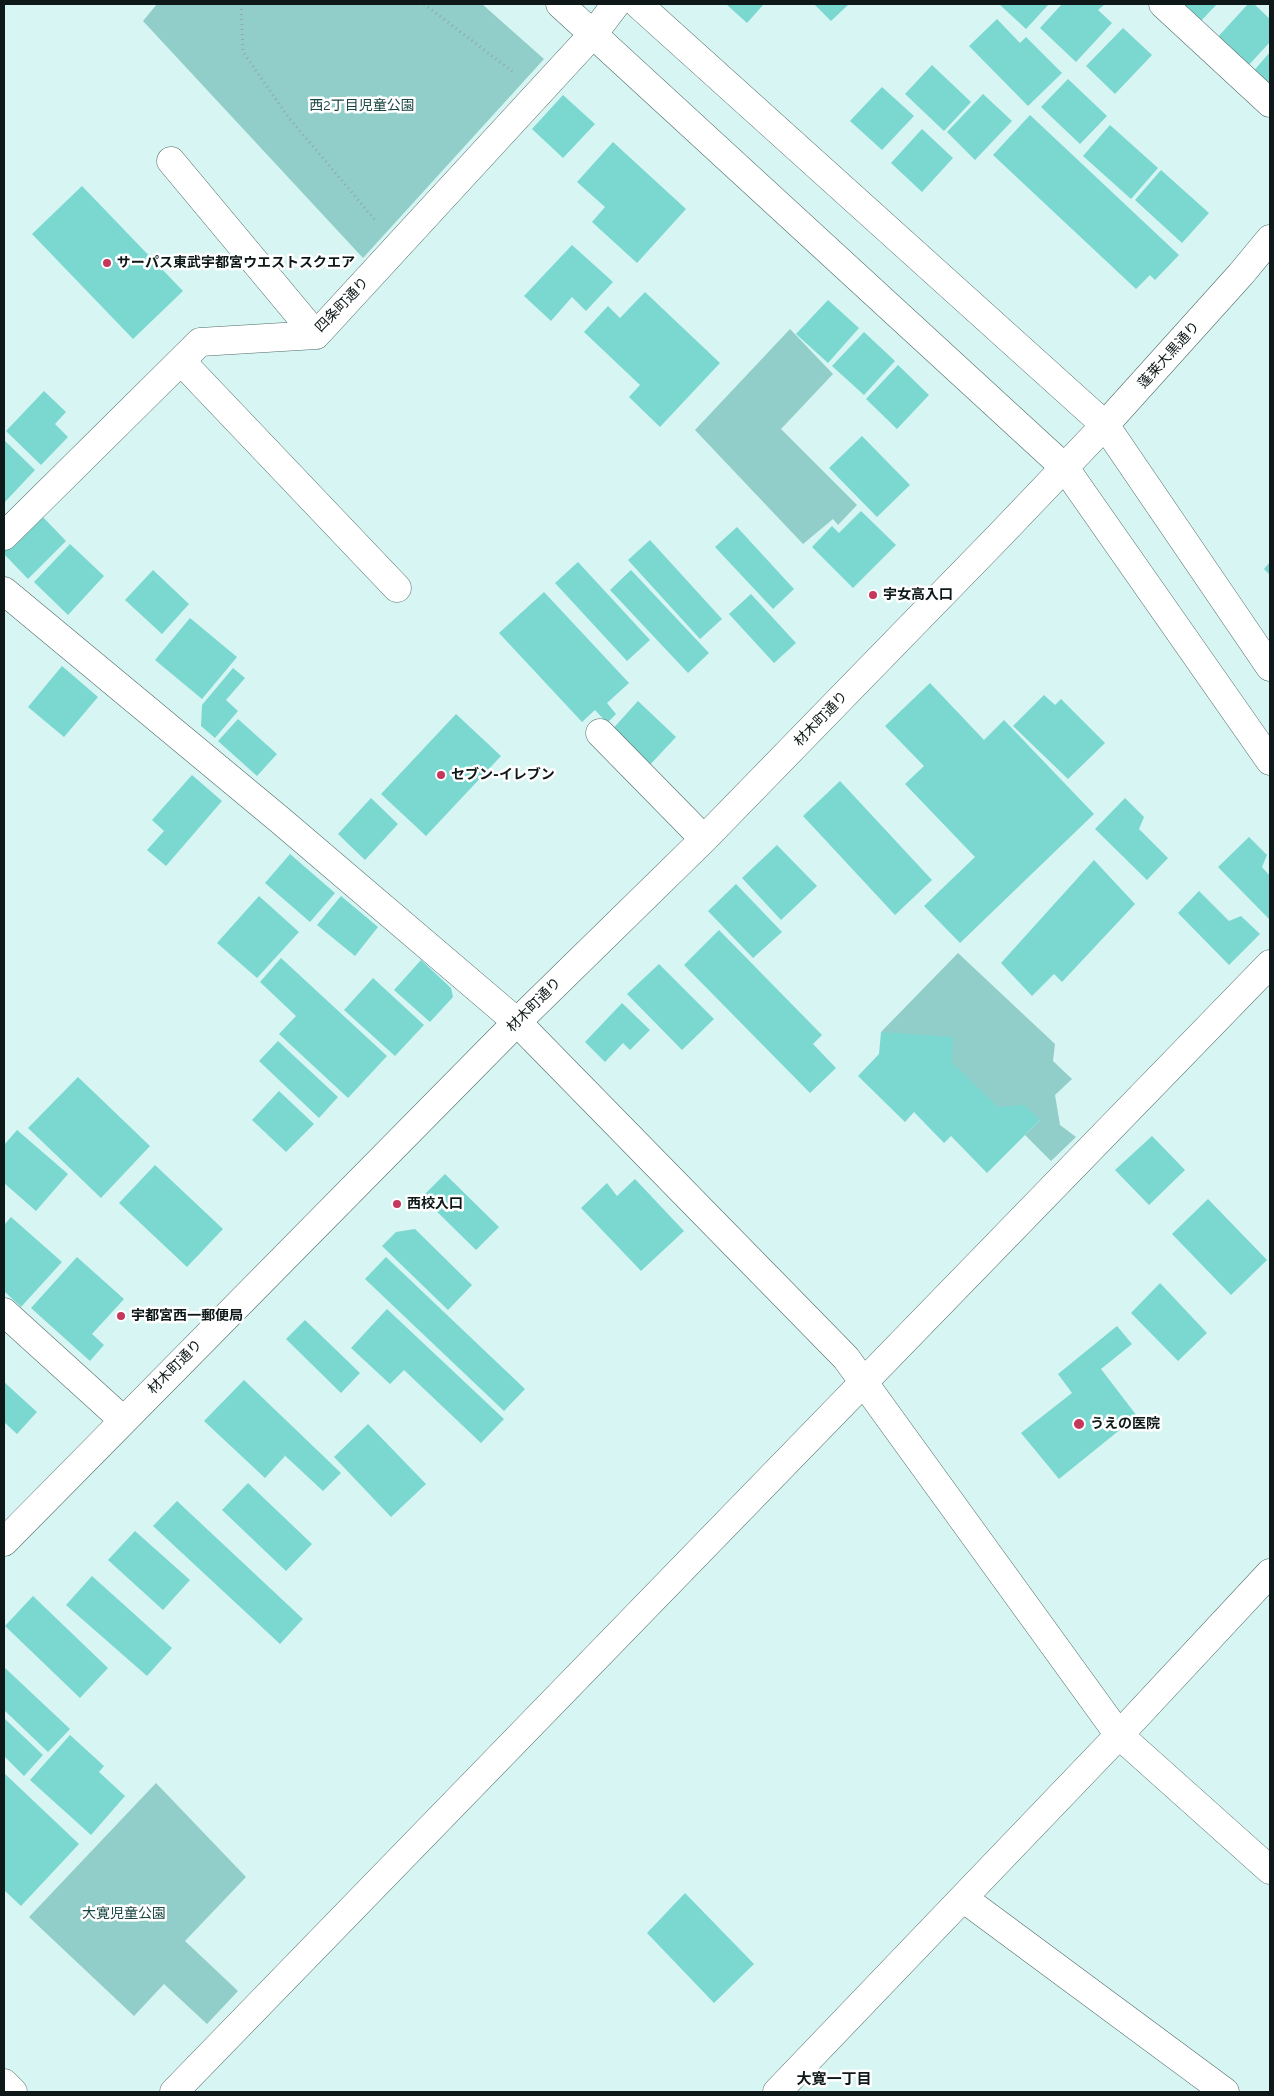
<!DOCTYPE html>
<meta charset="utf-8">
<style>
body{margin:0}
#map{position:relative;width:1274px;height:2096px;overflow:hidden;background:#d7f5f2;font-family:Raleway,sans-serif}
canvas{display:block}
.frame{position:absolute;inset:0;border:5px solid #0e1818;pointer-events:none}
</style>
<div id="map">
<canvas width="1274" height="2096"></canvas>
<div class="frame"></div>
</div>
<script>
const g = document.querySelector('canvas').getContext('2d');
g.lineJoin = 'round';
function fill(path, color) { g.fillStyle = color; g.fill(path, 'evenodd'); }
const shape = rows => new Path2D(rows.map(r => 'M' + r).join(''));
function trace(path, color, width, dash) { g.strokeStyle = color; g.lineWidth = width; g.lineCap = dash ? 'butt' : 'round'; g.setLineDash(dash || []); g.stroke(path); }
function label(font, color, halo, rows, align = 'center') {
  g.font = font + ' Raleway,"Noto Sans JP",sans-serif'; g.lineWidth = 5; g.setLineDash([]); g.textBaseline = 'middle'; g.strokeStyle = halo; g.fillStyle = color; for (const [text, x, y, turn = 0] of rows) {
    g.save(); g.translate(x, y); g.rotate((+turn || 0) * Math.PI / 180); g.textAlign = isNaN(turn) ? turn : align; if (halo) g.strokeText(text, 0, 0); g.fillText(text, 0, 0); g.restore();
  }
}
const green = shape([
 [157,4,482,4,544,59,363,258,143,21],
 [790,329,833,374,781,429,857,505,838,525,833,519,803,544,695,430],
 [958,953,1055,1044,1053,1061,1072,1079,1055,1095,1060,1125,1076,1137,1051,1161,1025,1135,1040,1120,998,1107,881,1032],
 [156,1783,246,1877,185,1941,238,1991,207,2024,164,1984,134,2016,29,1917]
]);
const building = shape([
 [726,4,764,4,747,23],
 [814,4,849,4,831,21],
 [999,4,1049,4,1026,29],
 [1062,4,1105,4,1098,10,1112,23,1076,62,1040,28],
 [1174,4,1217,4,1197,25],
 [1248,4,1254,4,1270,19,1270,42,1246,68,1215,40],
 [997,19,1020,43,1026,37,1062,73,1028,106,969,46],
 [1123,28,1152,55,1115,94,1086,66],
 [1270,52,1270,91,1251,74],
 [932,65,971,102,944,131,905,94],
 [1068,79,1107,116,1080,144,1041,107],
 [882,87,914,116,882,150,850,121],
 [983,94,1012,121,975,160,947,132],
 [563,95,595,124,563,158,532,129],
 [1030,115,1179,255,1155,280,1150,275,1136,289,993,155],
 [1110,125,1158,168,1131,199,1083,156],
 [922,129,953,158,922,192,891,163],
 [613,142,686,209,637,263,592,222,605,207,577,182],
 [1161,170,1209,213,1182,243,1135,200],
 [82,186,183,291,133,339,32,234],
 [572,245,613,282,586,311,572,297,551,321,524,296],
 [645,292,720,363,660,427,629,397,640,385,584,332,608,306,620,318],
 [828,300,859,328,828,363,796,334],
 [864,332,895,361,864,395,832,366],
 [898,365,929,395,897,429,866,399],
 [44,391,66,412,55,424,68,437,41,465,6,431],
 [862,436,910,485,877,517,829,468],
 [4,440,35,470,4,503],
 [861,511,896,545,853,588,812,547,832,526,839,533],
 [40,514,66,541,28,579,4,554,4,550],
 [737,527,794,589,773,609,715,547],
 [650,540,722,619,700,639,628,560],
 [70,544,104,576,68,615,34,582],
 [578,562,650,640,627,661,555,583],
 [1270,562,1270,575,1264,569],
 [153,570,189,604,162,634,125,600],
 [631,570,709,653,688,673,610,590],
 [544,592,629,683,607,703,616,714,607,723,595,710,582,722,499,633],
 [751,594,796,643,774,663,729,614],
 [190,618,237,657,202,699,155,660],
 [62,666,98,697,64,737,28,707],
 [233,668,245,678,226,700,238,711,215,738,201,726,202,705],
 [930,683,984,740,1004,720,1094,814,960,943,924,906,975,857,905,784,924,766,885,726],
 [1044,695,1055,705,1061,699,1105,743,1068,779,1013,726],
 [638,701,676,737,647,768,609,733],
 [456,714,501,756,426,836,381,794],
 [238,719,277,754,257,776,218,741],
 [192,775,222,801,166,866,147,850,164,831,152,820],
 [840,781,932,880,895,915,803,816],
 [371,798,398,824,365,860,338,834],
 [1125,798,1144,817,1139,829,1168,858,1147,880,1095,829],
 [1249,837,1267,855,1262,867,1270,876,1269,919,1218,867],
 [777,845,817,886,781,920,742,878],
 [290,854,335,893,310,922,265,883],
 [1094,860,1135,904,1062,982,1054,974,1032,996,1001,963],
 [736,884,782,932,753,958,708,911],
 [1199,891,1229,921,1241,916,1260,934,1229,965,1178,913],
 [259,896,299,932,257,978,217,943],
 [341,896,378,927,355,956,317,925],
 [719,930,822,1035,813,1044,836,1068,810,1093,684,965],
 [281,958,387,1056,348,1098,279,1034,296,1016,260,982],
 [421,960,451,988,453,997,430,1022,394,990],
 [659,964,714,1019,682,1050,627,994],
 [373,978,424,1025,395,1056,344,1010],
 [622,1003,650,1030,630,1050,623,1043,605,1062,585,1042],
 [881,1032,953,1037,952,1063,998,1107,1024,1105,1040,1120,987,1173,951,1136,944,1143,914,1112,905,1122,858,1076,879,1054],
 [278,1041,338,1097,319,1118,259,1061],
 [78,1077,150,1146,101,1198,28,1128],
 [279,1091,314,1124,286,1152,252,1120],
 [17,1130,68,1174,36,1211,4,1183,4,1145],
 [1152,1136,1185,1170,1149,1205,1115,1170],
 [155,1165,223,1229,187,1267,119,1203],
 [445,1174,499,1227,476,1250,422,1197],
 [635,1179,684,1231,641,1271,581,1208,607,1183,617,1196],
 [1208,1199,1267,1260,1231,1295,1172,1234],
 [11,1217,62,1262,21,1307,4,1291,4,1225],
 [415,1229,472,1285,448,1310,382,1246,396,1232],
 [77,1257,124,1299,92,1334,104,1345,90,1361,31,1308],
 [386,1257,525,1389,504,1411,365,1279],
 [1160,1283,1207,1333,1178,1361,1131,1313],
 [387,1309,504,1419,481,1443,404,1370,390,1384,351,1348],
 [305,1320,360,1373,341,1393,286,1339],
 [1117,1326,1132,1344,1101,1369,1137,1416,1059,1479,1021,1433,1072,1393,1058,1374],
 [244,1380,341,1473,323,1491,281,1452,285,1456,265,1478,204,1421],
 [4,1382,37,1412,17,1434,4,1422],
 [368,1424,426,1484,391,1517,334,1457],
 [248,1483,312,1544,286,1571,222,1510],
 [177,1501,303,1619,280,1644,153,1526],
 [135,1531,190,1580,163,1610,108,1560],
 [92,1576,172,1648,147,1676,66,1605],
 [33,1596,108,1668,80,1698,5,1626],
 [4,1667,70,1729,48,1752,4,1710],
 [4,1718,43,1755,24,1776,4,1756],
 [70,1735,104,1766,99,1772,125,1796,91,1835,30,1780],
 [4,1773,79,1844,21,1906,4,1890],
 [685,1893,754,1964,714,2003,647,1933]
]);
const path = shape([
 [241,4,243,52,289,118,375,220],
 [424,4,513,72]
]);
const minor = shape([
 [1163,4,1270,103],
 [171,161,316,335],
 [181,361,397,588],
 [4,536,200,342,316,335,594,33,616,4],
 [4,591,280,820,517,1022,846,1358,1119,1735,1270,1870],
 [600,733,704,839],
 [4,1312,123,1420],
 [963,1898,1225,2092],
 [4,2083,13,2092],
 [174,2092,1270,964],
 [777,2092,1119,1735,1270,1573]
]);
const tertiary = shape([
 [560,4,1065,468,1270,761],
 [638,4,1105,425,1270,667],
 [4,1542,517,1022,704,839,1001,534,1105,425,1241,274,1270,239]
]);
const markers = [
 [107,263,5,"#c6375c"],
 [873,595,5,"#c6375c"],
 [441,775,5,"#c6375c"],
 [397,1204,5,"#c6375c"],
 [121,1316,5,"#c6375c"],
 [1079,1424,6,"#c6375c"]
];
const parkNames = [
 ["西2丁目児童公園",362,106],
 ["大寛児童公園",124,1914]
];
const poiNames = [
 ["サーパス東武宇都宮ウエストスクエア",117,263],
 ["宇女高入口",883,595],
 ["セブン-イレブン",451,775],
 ["西校入口",407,1204],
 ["宇都宮西一郵便局",131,1316],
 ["うえの医院",1090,1424]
];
const streetNames = [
 ["四条町通り",342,305,-46],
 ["蓬莱大黒通り",1169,355,-48],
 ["材木町通り",821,719,-46],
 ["材木町通り",534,1005,-45],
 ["材木町通り",175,1367,-45]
];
const neighbourhoodNames = [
 ["大寛一丁目",834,2079]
];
fill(green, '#91cec9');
fill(building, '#7ad8d1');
trace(minor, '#4f6a68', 29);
trace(tertiary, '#4f6a68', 29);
trace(path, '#91a8a6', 3, [1, 4]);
trace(minor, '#fff', 28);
trace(tertiary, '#fff', 28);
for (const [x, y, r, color] of markers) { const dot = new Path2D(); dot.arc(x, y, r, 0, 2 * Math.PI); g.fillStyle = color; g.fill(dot); trace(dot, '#fff', 2); }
label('14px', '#194542', '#fff', parkNames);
label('bold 14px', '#0e1818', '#fff', poiNames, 'left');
label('14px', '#0e1818', '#fff', streetNames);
label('bold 15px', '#0e1818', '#fff', neighbourhoodNames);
</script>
